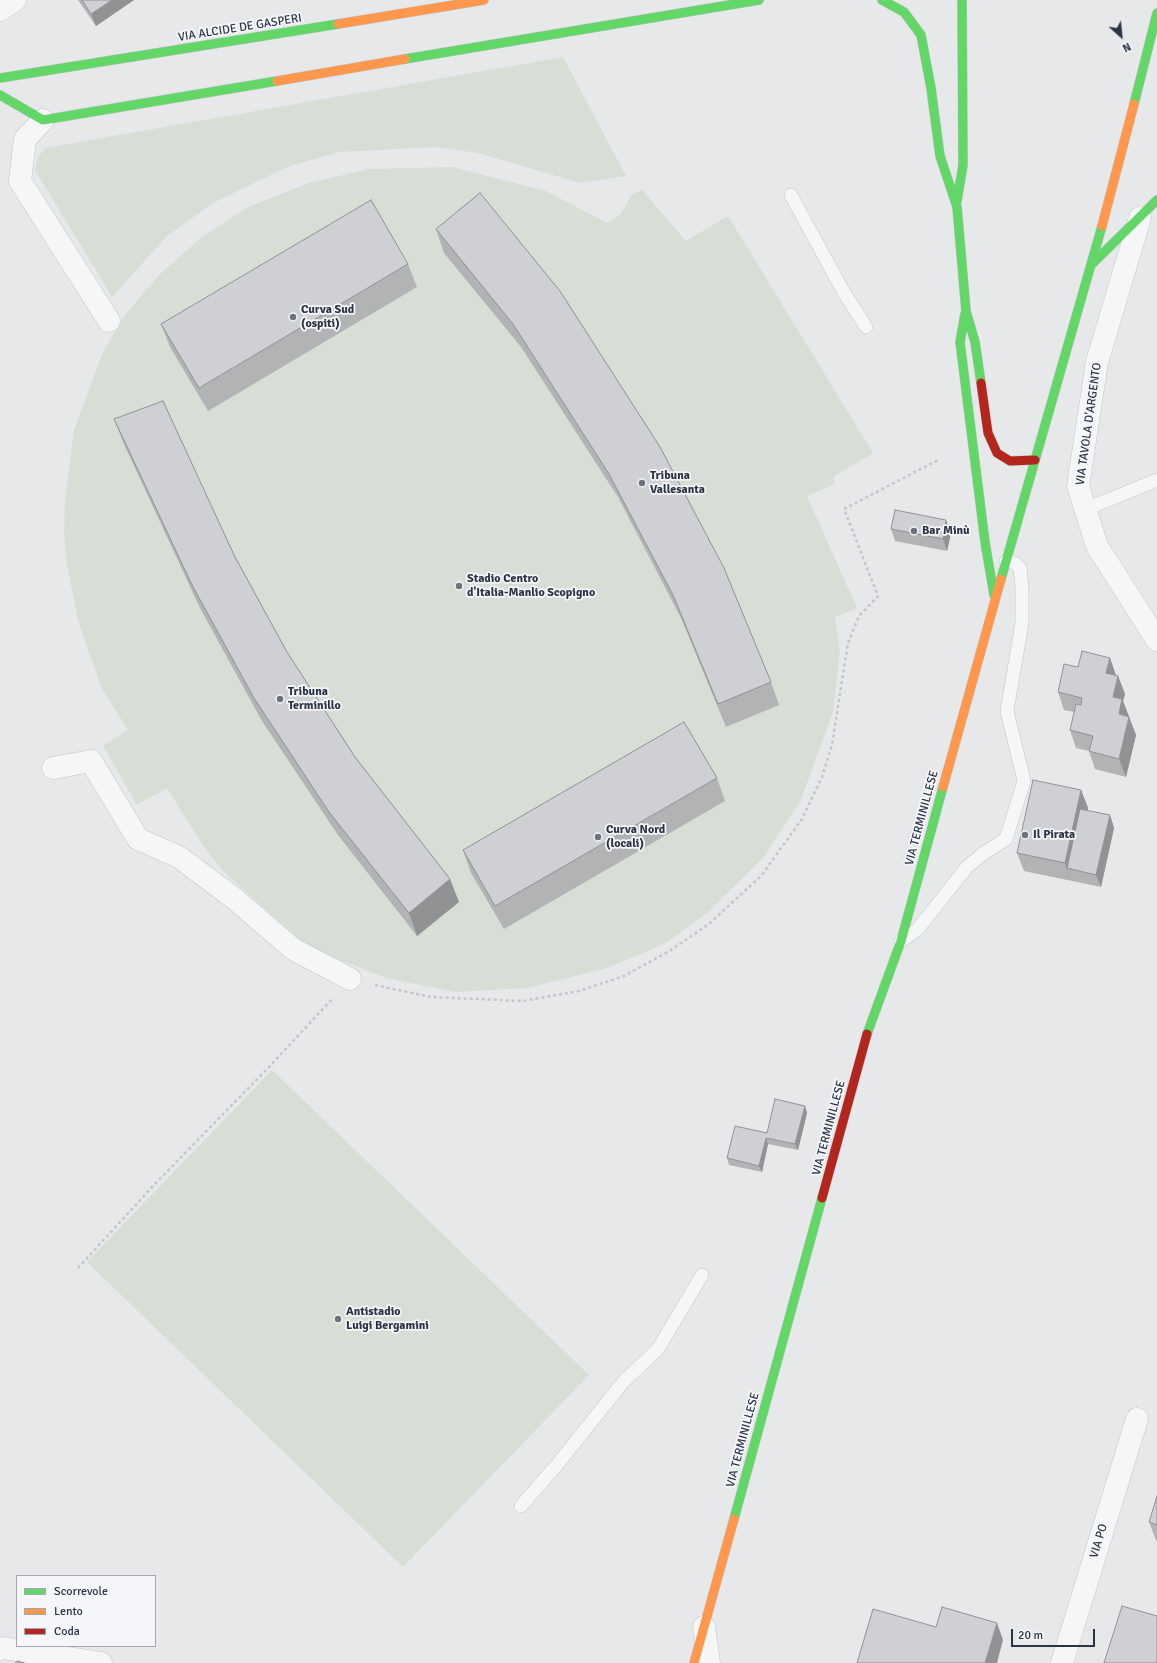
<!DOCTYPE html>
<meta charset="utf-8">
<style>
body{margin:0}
#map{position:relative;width:1157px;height:1663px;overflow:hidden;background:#e6e8ea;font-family:Signika,sans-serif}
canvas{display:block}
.legend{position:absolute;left:16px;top:1575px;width:140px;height:72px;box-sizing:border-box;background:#f4f6f9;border:1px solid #a4a8b1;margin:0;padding:5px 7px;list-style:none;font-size:12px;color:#2b3445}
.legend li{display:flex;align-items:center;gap:8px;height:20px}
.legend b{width:20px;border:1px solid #a4a8b1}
.north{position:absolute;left:1101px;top:16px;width:40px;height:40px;-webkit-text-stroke:3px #f4f6f9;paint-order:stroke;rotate:153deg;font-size:11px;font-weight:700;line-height:16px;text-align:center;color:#2b3445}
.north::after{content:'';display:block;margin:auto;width:14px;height:18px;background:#2b3445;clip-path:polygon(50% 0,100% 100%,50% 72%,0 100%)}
.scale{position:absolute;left:1011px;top:1629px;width:84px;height:18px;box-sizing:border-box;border:2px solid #2b3445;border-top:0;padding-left:5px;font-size:12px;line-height:14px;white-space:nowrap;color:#2b3445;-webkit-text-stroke:3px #f4f6f9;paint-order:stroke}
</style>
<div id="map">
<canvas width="1157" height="1663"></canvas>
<ul class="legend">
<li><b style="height:5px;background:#63d668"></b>Scorrevole</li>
<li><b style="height:5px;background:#ff974d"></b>Lento</li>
<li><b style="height:5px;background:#b3261e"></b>Coda</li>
</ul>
<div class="north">N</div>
<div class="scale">20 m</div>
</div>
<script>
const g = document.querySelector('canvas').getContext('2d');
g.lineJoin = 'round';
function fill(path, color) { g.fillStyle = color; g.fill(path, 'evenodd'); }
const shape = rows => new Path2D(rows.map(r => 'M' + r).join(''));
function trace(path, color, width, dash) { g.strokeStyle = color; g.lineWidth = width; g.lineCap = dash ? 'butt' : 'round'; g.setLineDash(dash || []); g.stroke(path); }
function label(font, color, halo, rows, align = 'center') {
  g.font = font + ' Signika,sans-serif'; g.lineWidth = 3.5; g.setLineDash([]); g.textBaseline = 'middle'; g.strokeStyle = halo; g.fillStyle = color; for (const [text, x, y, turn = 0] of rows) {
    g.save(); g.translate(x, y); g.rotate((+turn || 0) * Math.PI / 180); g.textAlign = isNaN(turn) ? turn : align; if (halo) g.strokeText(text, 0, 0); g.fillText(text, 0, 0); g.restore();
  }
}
const green = shape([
 [563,57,626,176,580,183,478,153,434,147,339,152,287,167,213,203,167,236,112,297,35,170,38,157,45,148],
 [452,167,546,191,607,223,621,214,632,194,642,190,686,241,728,216,873,453,833,477,835,484,807,496,857,608,835,617,840,651,833,712,800,802,763,858,708,912,666,943,607,968,528,988,455,992,386,978,309,948,224,872,206,850,167,788,137,805,103,746,128,730,101,687,78,620,67,564,64,533,65,502,74,430,103,352,125,315,159,275,202,237,248,207,309,183,369,169],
 [272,1070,589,1375,403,1567,87,1262]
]);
const path = shape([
 [375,985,431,997,523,1001,579,991,624,976,671,950,709,924,761,876,802,819,822,777,832,745,848,643,859,616,878,596,844,509,938,460],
 [78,1268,153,1186,269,1067,333,998]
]);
const lane = shape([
 [791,195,843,291,866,327],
 [1086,509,1157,480],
 [901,941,917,930,967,867,984,853,1006,839,1024,781,1007,711,1022,623,1022,587,1020,568,1015,563,1006,561],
 [521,1506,556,1466,624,1381,658,1349,702,1275]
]);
const street = shape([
 [0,10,15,0],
 [43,120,25,139,20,181,109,321],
 [1140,218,1097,362,1078,486,1097,546,1157,640],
 [53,768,91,761,138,839,179,857,235,899,293,949,350,979],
 [704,1627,709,1663],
 [0,1649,3,1648,101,1663],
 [1062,1663,1137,1419]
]);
const fast = shape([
 [882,0,904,12,921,35,931,88,940,156,957,207,966,311,975,342,981,383],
 [405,59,759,0],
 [0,78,338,24],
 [0,95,43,120,277,81],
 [1134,104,1157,13],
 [957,201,963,165,962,0],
 [1092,264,1157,200],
 [965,314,960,342,985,542,994,595],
 [1001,579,1102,226],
 [867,1034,901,941,943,787],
 [734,1519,822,1198]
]);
const slow = shape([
 [338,24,484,0],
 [277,81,405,59],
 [1102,226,1134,104],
 [943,787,1001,579],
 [694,1663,734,1519]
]);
const jam = shape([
 [981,383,988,433,997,453,1010,461,1035,460],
 [822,1198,867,1034]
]);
const wall = shape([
 [78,0,134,0,96,26],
 [480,193,771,682,779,705,726,727,681,618,618,497,521,347,444,253,436,229],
 [408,264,417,287,208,411,170,347,161,324],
 [114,419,235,557,287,652,355,757,459,902,417,936,338,835,262,721,200,608,123,442],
 [891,529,951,533,947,551,895,541],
 [1110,658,1116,675,1118,676,1125,694,1123,701,1136,735,1126,777,1095,769,1089,751,1076,748,1070,730,1074,712,1064,710,1058,692,1078,667],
 [717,778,725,801,504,929,471,873,463,850],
 [1081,790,1088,808,1087,811,1110,815,1114,828,1101,887,1024,871,1017,853],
 [805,1106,807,1113,798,1150,768,1144,762,1172,729,1165,727,1158,767,1133],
 [1157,1496,1157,1541,1156,1540,1149,1522]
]);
const shadedWall = shape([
 [112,0,134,0,96,26,91,14],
 [946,520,951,533,947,551,943,539],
 [1110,658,1116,676,1106,673],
 [1118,676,1125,694,1123,701,1129,717,1119,714,1113,697],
 [1129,717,1136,735,1126,777,1119,759],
 [1081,790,1088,808,1074,870,1067,868,1071,881,1065,863],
 [1110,815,1114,828,1101,887,1096,875],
 [450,879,459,902,417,936,409,913],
 [805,1106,807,1113,798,1150,795,1144],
 [766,1138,768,1144,762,1172,759,1166],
 [997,1623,1003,1640,997,1663,985,1663]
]);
const building = shape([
 [82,0,112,0,91,14,82,0],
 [480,193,560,291,660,447,724,568,771,682,718,704,673,595,609,474,513,324,436,229,480,193],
 [371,200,408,264,199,388,161,324,371,200],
 [163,401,235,557,287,652,355,757,450,879,409,913,329,812,254,698,192,585,114,419,163,401],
 [895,510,946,520,943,539,891,529,895,510],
 [1082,651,1110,658,1106,673,1118,676,1113,697,1122,699,1119,714,1129,717,1119,759,1089,751,1093,736,1070,730,1076,704,1081,705,1082,698,1058,692,1064,664,1078,667,1082,651],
 [684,722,717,778,495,906,463,850,684,722],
 [1033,780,1081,790,1065,863,1017,853,1033,780],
 [1080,809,1110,815,1096,875,1067,868,1080,809],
 [775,1099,805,1106,795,1144,766,1138,759,1166,727,1158,735,1126,767,1133,775,1099],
 [1157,1496,1157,1525,1149,1522,1157,1496],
 [1122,1606,1157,1616,1157,1663,1104,1663,1122,1606],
 [942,1607,997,1623,985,1663,857,1663,873,1609,936,1627,942,1607],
 [18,1661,24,1663,15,1663,18,1661]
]);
const markers = [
 [293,317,4,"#6c737f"],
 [642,483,4,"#6c737f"],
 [914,531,4,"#6c737f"],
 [459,586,4,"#6c737f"],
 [280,699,4,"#6c737f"],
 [1025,835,4,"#6c737f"],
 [598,837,4,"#6c737f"],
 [338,1319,4,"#6c737f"]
];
const streetNames = [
 ["VIA ALCIDE DE GASPERI",240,28,-9],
 ["VIA TAVOLA D'ARGENTO",1089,424,-82],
 ["VIA TERMINILLESE",922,818,-75],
 ["VIA TERMINILLESE",829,1128,-75],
 ["VIA TERMINILLESE",743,1440,-75],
 ["VIA PO",1099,1541,-73]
];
const poiNames = [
 ["Curva Sud",301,310],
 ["(ospiti)",301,324],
 ["Tribuna",650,476],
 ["Vallesanta",650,490],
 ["Bar Minù",922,531],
 ["Stadio Centro",467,579],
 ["d'Italia-Manlio Scopigno",467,593],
 ["Tribuna",288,692],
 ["Terminillo",288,706],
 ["Curva Nord",606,830],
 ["(locali)",606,844],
 ["Il Pirata",1033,835],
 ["Antistadio",346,1312],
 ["Luigi Bergamini",346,1326]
];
fill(green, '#d6ded6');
trace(lane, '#c4c6c8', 14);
trace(street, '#c4c6c8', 23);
trace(fast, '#c4c6c8', 10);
trace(slow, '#c4c6c8', 10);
trace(jam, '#c4c6c8', 10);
trace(path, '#c5c6ca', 2.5, [3, 3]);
trace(lane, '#f5f6f7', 13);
trace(street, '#f5f6f7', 22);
trace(fast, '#63d668', 9);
trace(slow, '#ff974d', 9);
trace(jam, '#b3261e', 9);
fill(wall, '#b1b3b5');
fill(shadedWall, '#909294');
fill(building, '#ced0d3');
trace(building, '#909294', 1);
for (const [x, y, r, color] of markers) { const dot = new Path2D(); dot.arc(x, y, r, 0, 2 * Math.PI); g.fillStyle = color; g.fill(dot); trace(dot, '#f4f6f9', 1.5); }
label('12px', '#2b3445', '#f4f6f9', streetNames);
label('bold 12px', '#2b3445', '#f4f6f9', poiNames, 'left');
</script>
